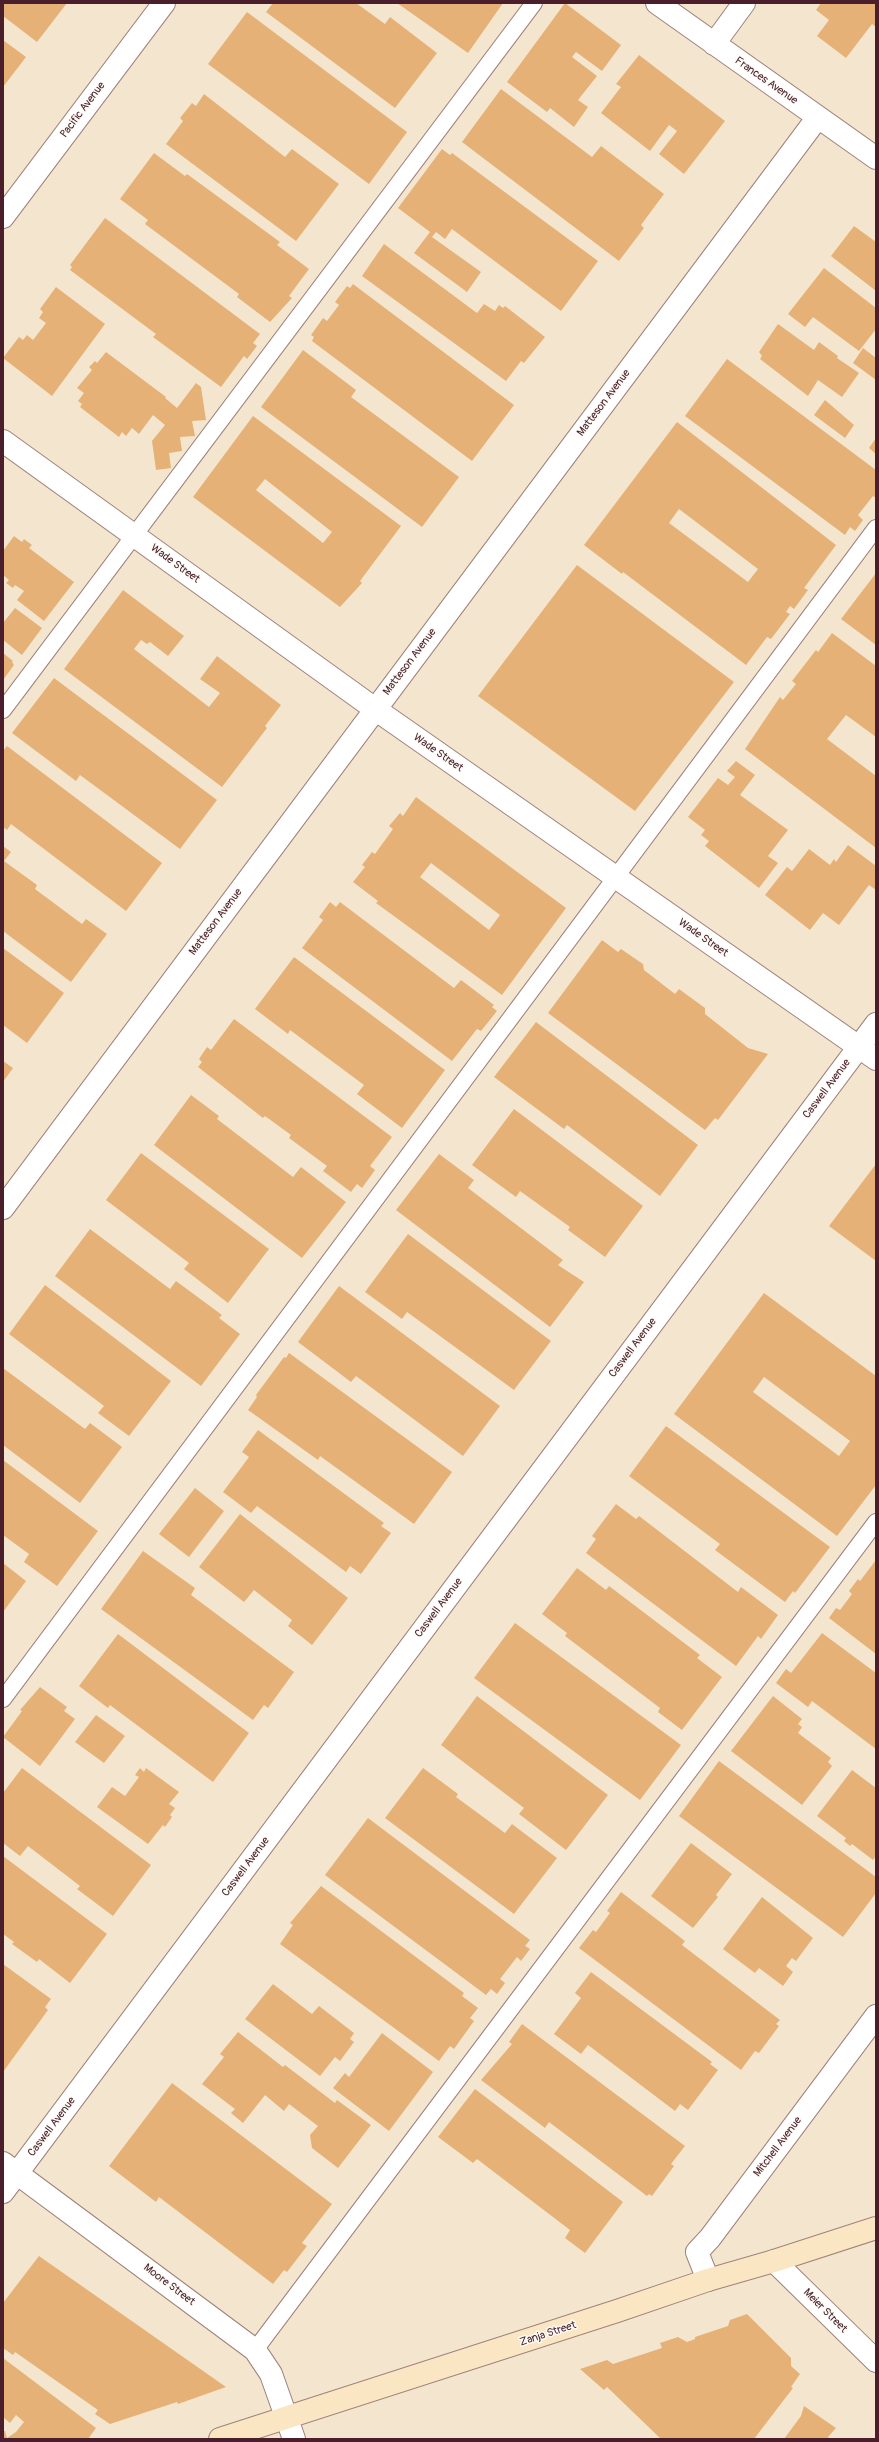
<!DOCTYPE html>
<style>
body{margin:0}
#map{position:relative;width:879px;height:2442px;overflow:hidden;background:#f4e6ce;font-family:Pangolin,sans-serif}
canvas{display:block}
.frame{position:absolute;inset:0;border:4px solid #4a1f2b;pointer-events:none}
</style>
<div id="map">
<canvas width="879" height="2442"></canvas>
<div class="frame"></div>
</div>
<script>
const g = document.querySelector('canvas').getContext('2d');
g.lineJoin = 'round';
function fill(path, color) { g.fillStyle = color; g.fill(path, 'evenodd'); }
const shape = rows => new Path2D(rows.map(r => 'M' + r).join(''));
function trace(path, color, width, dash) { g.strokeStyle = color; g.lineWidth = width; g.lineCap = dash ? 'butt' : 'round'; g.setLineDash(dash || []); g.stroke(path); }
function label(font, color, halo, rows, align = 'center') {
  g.font = font + ' Pangolin,sans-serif'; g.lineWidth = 3; g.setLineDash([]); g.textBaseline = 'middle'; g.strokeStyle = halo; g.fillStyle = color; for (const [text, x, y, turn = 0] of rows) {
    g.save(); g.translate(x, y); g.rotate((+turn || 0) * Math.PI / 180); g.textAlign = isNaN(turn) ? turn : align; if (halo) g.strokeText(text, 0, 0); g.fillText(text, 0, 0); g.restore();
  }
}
const building = shape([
 [3,3,67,3,37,42,3,16],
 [273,3,356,3,385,24,390,17,437,53,395,108,266,12],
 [397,3,503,3,468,53],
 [565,3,621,45,602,71,576,52,572,57,597,76,578,100,588,107,574,127,550,108,547,112,507,82],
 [821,3,876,3,876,27,872,24,846,58,817,36,829,20,816,10],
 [247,12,407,132,369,184,208,64],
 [3,40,26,57,3,87],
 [639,55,725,121,684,174,659,154,677,131,669,125,650,151,601,113,621,87,616,84],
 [501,89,592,157,601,146,664,194,641,225,644,228,619,261,462,142],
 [204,94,285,157,292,149,339,184,296,241,166,144,183,121,180,118,192,103,196,106],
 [442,149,450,155,452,153,598,261,561,311,452,229,445,239,436,232,432,237,481,272,467,292,414,253,430,232,398,208],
 [154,153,185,176,187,174,280,242,277,245,309,269,289,296,292,298,270,322,237,297,239,294,145,224,148,220,120,199],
 [105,218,260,334,253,343,257,346,247,359,244,356,221,387,153,337,156,334,70,270,72,267,70,265],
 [854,226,876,242,876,291,831,256],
 [384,244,477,313,484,304,495,311,499,305,503,308,505,306,545,337,524,363,521,361,506,381,362,276],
 [824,268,876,308,876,329,859,351,813,317,805,327,788,314],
 [353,284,514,405,472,461,312,341,314,337,311,335,323,318,327,321,339,305,335,302,347,286,350,288],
 [56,287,105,324,52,396,3,358,19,337,23,340,27,335,33,340,46,323,39,318,43,312,40,309],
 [778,324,814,350,819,342,838,356,837,358,859,373,842,397,818,380,808,396,760,359,762,356,759,352],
 [863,348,876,358,876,380,853,363],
 [303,350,356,390,351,397,459,477,422,527,261,407],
 [106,352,166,397,165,398,177,408,196,383,201,387,206,420,192,421,195,436,180,437,182,451,169,453,171,468,156,470,152,441,165,425,153,415,139,434,132,428,126,436,122,432,119,437,80,407,82,404,78,401,84,393,77,388,92,370,89,367,95,361,97,363],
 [727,359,876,470,876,498,873,496,858,515,863,520,855,531,850,527,845,535,685,416],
 [825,400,854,425,845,438,814,415],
 [253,416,401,526,360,581,362,583,340,607,193,497],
 [265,479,332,532,323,543,256,490],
 [677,422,836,545,804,588,808,590,794,609,790,606,786,612,790,614,771,639,767,637,746,665,623,572,622,574,584,545],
 [679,509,758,569,748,582,669,523],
 [876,438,876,454,869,448],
 [14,536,22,542,24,539,32,545,29,548,74,582,44,621,17,600,24,591,15,585,13,588,6,583,9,580,3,575,3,551],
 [577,565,734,682,635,811,478,696],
 [876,573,876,645,841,619],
 [123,590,184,636,168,656,150,642,147,644,141,640,134,649,209,707,220,693,200,679,217,656,281,705,265,726,267,728,222,787,64,669],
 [15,608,42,628,22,655,3,640,3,623],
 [832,633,876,666,876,737,846,715,827,739,876,776,876,848,745,749,780,697,783,700,796,684,792,681,816,650,818,652],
 [3,653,13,661,12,662,14,665,3,680],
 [54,678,217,800,180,849,80,775,76,781,12,733],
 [7,746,162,863,126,911,11,824,7,830,3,827,3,751],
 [736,761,755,775,740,795,788,830,768,856,778,863,759,888,705,846,709,841,701,835,705,830,688,817,718,778,728,785,735,777,727,771],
 [416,797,566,908,502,995,376,903,378,901,353,882,365,867,362,865,372,852,375,854,393,829,389,826,400,813,403,816],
 [431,863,500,915,489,930,420,877],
 [848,845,876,866,876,890,869,885,839,925,823,913,810,930,765,895,787,867,792,871,809,849,830,865,834,859,836,862],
 [3,846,11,852,4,861,37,885,35,889,82,924,86,919,107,934,71,982,3,931],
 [330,902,336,907,340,902,454,988,461,980,494,1005,492,1007,497,1011,481,1031,477,1029,452,1061,302,948,323,920,319,917],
 [602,940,618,952,621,949,643,964,644,970,675,994,679,989,705,1008,705,1014,748,1048,768,1054,718,1120,715,1118,705,1130,548,1013],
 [3,948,64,993,27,1043,3,1025],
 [294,957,445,1070,402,1128,357,1094,364,1085,290,1030,288,1034,255,1009],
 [234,1019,392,1137,370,1166,375,1170,362,1188,357,1184,351,1192,323,1171,327,1166,289,1138,291,1135,265,1116,263,1118,198,1067,202,1062,199,1059,207,1047,211,1050],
 [536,1022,698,1145,660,1196,567,1125,564,1129,494,1077],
 [3,1061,13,1068,3,1082],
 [191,1095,219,1116,217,1119,293,1177,301,1167,346,1202,302,1258,154,1145],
 [514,1109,643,1206,605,1257,568,1230,570,1227,520,1191,516,1197,472,1165],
 [141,1153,269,1249,228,1303,184,1269,189,1263,106,1200],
 [439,1154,474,1180,468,1188,563,1260,558,1265,584,1282,550,1327,396,1210],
 [876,1164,876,1261,829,1226],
 [90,1229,170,1289,176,1281,222,1315,219,1318,240,1334,201,1386,55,1276],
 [408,1234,551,1341,514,1390,407,1312,402,1319,365,1292],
 [45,1285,171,1381,129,1436,98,1413,104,1406,9,1334],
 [339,1286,500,1406,463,1456,356,1376,351,1382,298,1342],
 [764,1293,876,1376,876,1485,837,1536,674,1414],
 [764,1377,850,1441,839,1456,753,1392],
 [289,1353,452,1472,414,1524,320,1456,318,1460,248,1410,257,1397,256,1395,284,1357,286,1358],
 [3,1368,85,1429,90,1423,122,1447,80,1503,3,1445],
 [666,1426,830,1547,795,1593,793,1591,785,1602,715,1550,720,1544,629,1476],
 [258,1430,384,1523,381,1526,391,1533,361,1574,350,1566,346,1572,257,1506,251,1513,223,1492,249,1457,242,1452],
 [3,1460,98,1531,57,1586,24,1562,29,1554,3,1535],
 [195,1488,224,1511,189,1557,159,1534],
 [616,1504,636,1519,639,1516,738,1592,741,1587,778,1615,761,1639,758,1636,736,1666,586,1553,596,1539,592,1536],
 [240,1514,348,1598,312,1645,288,1626,292,1620,254,1590,244,1602,199,1567],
 [143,1551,195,1588,191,1595,294,1672,268,1708,264,1705,253,1720,101,1609],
 [876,1560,876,1654,829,1618,836,1608,840,1610,852,1594,849,1591,858,1579,860,1581],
 [3,1563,26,1581,3,1612],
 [577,1568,606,1590,609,1586,700,1655,697,1658,722,1677,682,1730,658,1712,660,1708,565,1636,567,1633,542,1614],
 [515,1623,681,1745,640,1800,474,1678],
 [822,1633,876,1673,876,1749,812,1701,808,1707,776,1683,786,1669,791,1673],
 [118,1634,249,1733,213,1782,110,1705,108,1708,79,1686],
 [40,1687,67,1707,64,1711,75,1719,40,1766,3,1737,22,1711,20,1710],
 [477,1696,608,1795,566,1850,519,1814,524,1808,441,1745],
 [773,1696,802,1719,798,1724,802,1727,798,1733,831,1758,828,1762,832,1766,802,1805,731,1751],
 [96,1715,125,1736,104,1763,75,1742],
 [719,1761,876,1877,876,1893,843,1937,679,1816],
 [22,1768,151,1865,113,1916,77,1889,80,1886,28,1846,20,1856,3,1843,3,1793],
 [140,1768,144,1772,146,1768,179,1792,169,1804,175,1808,170,1815,172,1817,165,1827,163,1825,148,1844,97,1807,112,1787,125,1796,139,1777,135,1775],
 [423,1768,458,1794,456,1797,505,1833,512,1824,557,1858,514,1914,385,1818],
 [852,1770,876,1788,876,1856,873,1860,852,1844,850,1846,844,1841,846,1838,817,1816],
 [368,1818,530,1940,525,1946,530,1949,521,1961,517,1957,500,1979,505,1983,497,1994,491,1989,486,1995,325,1875],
 [691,1843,732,1874,716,1895,718,1897,693,1928,651,1896],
 [3,1856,107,1934,70,1983,39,1959,37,1962,12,1944,14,1942,3,1934],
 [321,1886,464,1993,462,1996,478,2008,470,2018,474,2021,454,2049,450,2046,439,2061,280,1944,293,1925,290,1923],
 [621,1892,685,1941,682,1945,780,2020,776,2024,779,2026,759,2053,755,2051,741,2070,579,1948,593,1930,596,1932,610,1913,607,1911],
 [762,1897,813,1938,796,1961,792,1958,786,1966,793,1972,783,1986,759,1968,755,1973,723,1949],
 [3,1964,51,1999,45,2007,48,2010,3,2072],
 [591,1972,712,2062,710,2064,718,2070,688,2110,680,2104,675,2111,588,2045,581,2054,554,2034,581,1998,575,1993],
 [273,1984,312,2014,319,2006,354,2033,350,2039,354,2042,340,2061,335,2057,320,2076,245,2019],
 [522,2024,685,2146,671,2164,674,2166,652,2196,649,2194,647,2196,549,2122,545,2128,481,2080,512,2044,509,2042],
 [238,2032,283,2067,285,2065,335,2103,337,2100,371,2125,338,2168,312,2148,310,2135,318,2126,289,2104,284,2111,265,2095,243,2123,231,2113,235,2109,202,2084,224,2057,220,2054],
 [382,2033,433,2072,389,2131,333,2088,345,2073,349,2077],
 [172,2083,332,2204,302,2243,307,2246,287,2272,284,2270,273,2284,159,2197,156,2202,109,2166],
 [475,2089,623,2202,585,2253,565,2238,570,2230,477,2159,473,2163,438,2137],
 [39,2256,226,2387,178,2404,177,2402,110,2424,95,2414,98,2410,15,2352,13,2355,3,2348,3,2303],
 [747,2314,791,2358,791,2366,800,2374,791,2387,793,2388,754,2439,661,2439,607,2387,604,2390,580,2369,607,2360,613,2364,662,2348,660,2343,678,2337,687,2342,695,2339,695,2337,728,2326,730,2320],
 [3,2358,96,2428,88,2439,3,2439,3,2431,5,2431,7,2438,16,2432,24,2422,16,2415,10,2423,3,2417],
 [804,2406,836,2428,828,2437,830,2439,784,2439,801,2416]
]);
const lane = shape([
 [3,710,534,3],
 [3,1699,876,528],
 [255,2350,876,1522]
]);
const street = shape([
 [657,3,876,158],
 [714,44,744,3],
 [3,217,164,3],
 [3,441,375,709,876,1059],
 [3,1208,818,117],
 [3,2163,255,2350,271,2374,294,2439],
 [3,2192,876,1024],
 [774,2261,876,2361],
 [708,2280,697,2252,710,2238,876,2016]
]);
const secondary = shape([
 [220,2439,617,2311,708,2280,774,2261,876,2228]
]);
const streetNames = [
 ["Frances Avenue",766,81,35],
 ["Pacific Avenue",83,110,-53],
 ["Matteson Avenue",604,403,-53],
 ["Wade Street",175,564,36],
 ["Matteson Avenue",410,662,-53],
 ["Wade Street",438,753,35],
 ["Matteson Avenue",216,922,-53],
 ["Wade Street",703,938,35],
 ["Caswell Avenue",827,1089,-53],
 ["Caswell Avenue",633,1348,-53],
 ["Caswell Avenue",439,1608,-53],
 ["Caswell Avenue",246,1867,-53],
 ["Caswell Avenue",52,2127,-53],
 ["Mitchell Avenue",778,2147,-53],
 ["Moore Street",169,2285,37],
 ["Meier Street",825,2311,45],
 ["Zanja Street",548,2334,-18]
];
fill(building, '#e6b176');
trace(lane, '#9f827c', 18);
trace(street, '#9f827c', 24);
trace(secondary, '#9f827c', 24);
trace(lane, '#fff', 16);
trace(street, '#fff', 22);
trace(secondary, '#fbe6c4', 22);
label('11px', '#4a1f2b', '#fdfcf7', streetNames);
</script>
